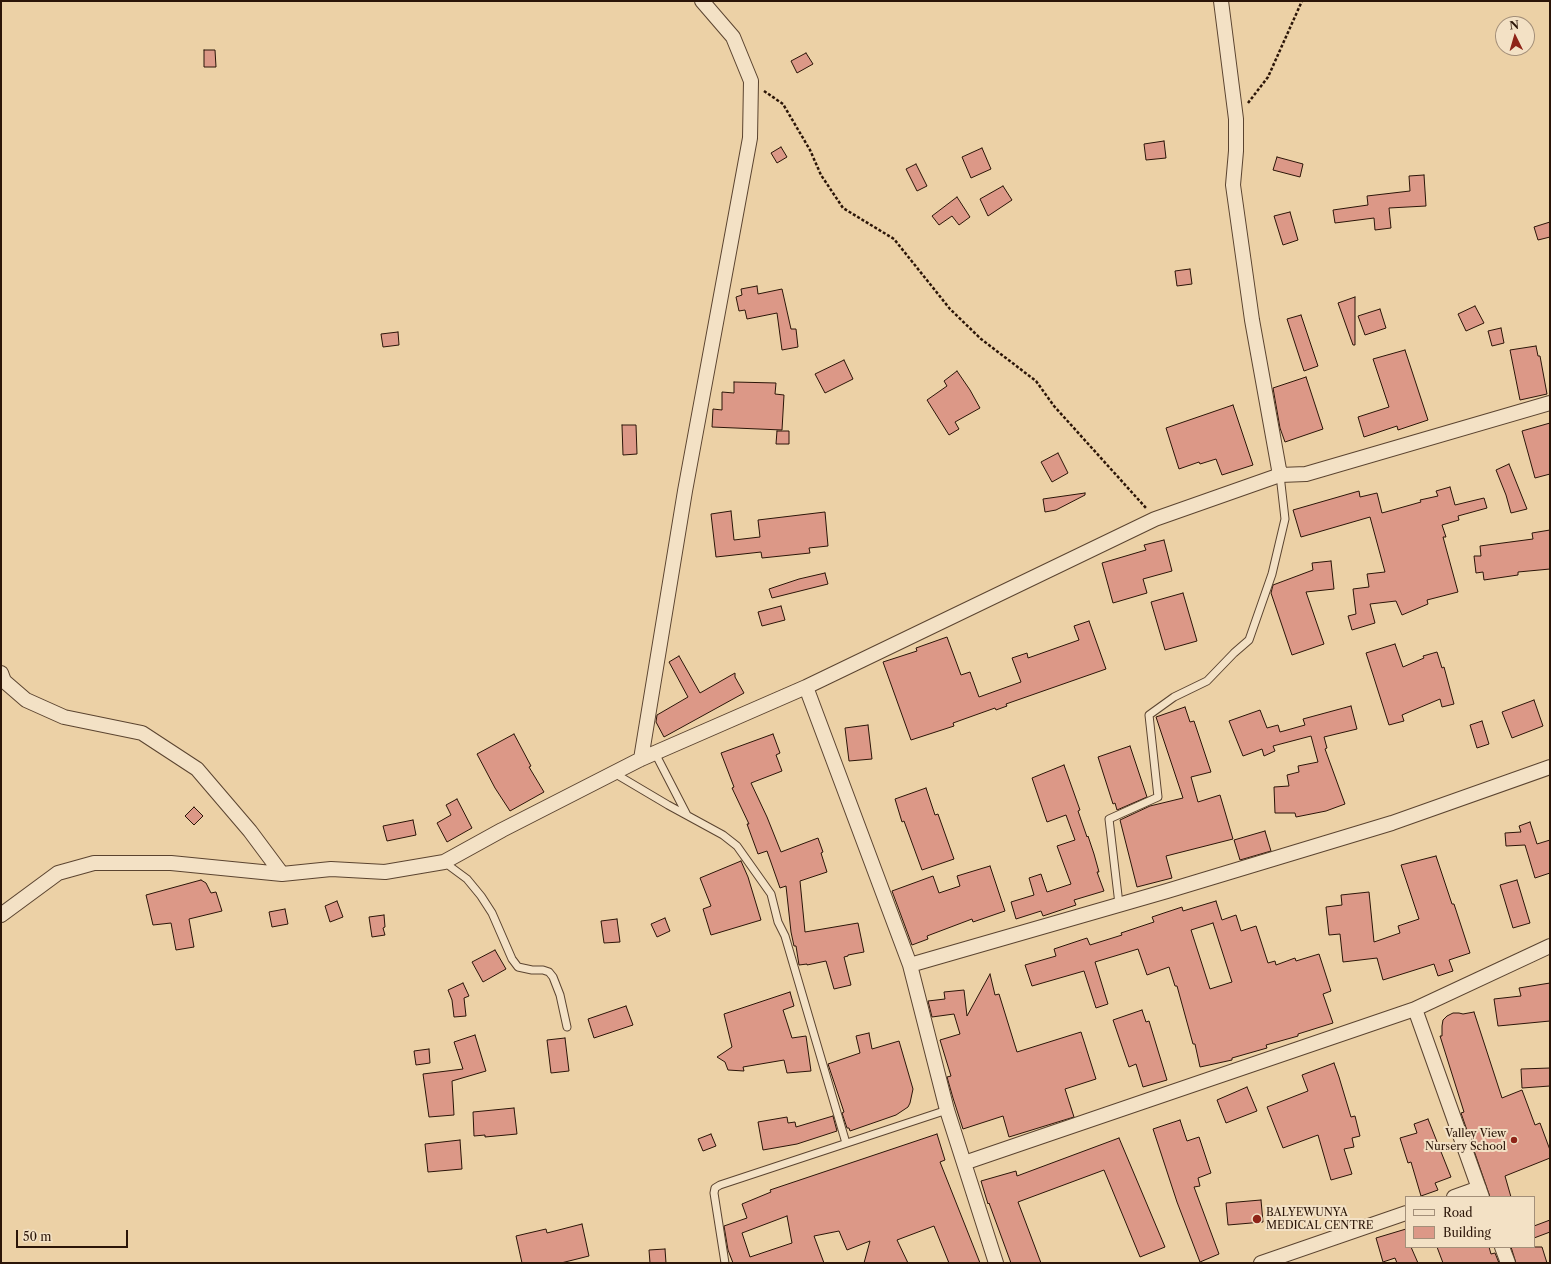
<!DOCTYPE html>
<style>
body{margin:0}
#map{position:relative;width:1551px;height:1264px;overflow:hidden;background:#ecd1a6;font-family:"Libre Caslon Text",serif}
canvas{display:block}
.frame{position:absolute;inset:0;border:2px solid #2b1508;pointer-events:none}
.legend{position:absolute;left:1405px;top:1196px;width:130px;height:52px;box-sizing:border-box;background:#f3e1c5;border:1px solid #a38f79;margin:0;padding:5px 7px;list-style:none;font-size:12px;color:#2b1508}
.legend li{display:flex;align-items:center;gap:8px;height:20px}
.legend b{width:20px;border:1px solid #a38f79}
.north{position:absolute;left:1495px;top:16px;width:40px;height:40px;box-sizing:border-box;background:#f3e1c5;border:1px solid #a38f79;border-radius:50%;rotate:355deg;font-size:11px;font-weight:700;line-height:16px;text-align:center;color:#2b1508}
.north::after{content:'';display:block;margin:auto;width:14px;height:18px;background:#8f2418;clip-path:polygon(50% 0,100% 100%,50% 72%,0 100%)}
.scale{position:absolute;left:16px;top:1230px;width:112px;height:18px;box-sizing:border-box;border:2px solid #2b1508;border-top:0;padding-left:5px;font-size:12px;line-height:14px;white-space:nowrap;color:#2b1508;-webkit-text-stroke:3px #f3e1c5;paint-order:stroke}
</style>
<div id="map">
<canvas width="1551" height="1264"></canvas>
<div class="frame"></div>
<ul class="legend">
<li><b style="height:5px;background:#f3e1c5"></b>Road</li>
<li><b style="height:11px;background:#dc9887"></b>Building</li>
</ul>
<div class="north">N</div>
<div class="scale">50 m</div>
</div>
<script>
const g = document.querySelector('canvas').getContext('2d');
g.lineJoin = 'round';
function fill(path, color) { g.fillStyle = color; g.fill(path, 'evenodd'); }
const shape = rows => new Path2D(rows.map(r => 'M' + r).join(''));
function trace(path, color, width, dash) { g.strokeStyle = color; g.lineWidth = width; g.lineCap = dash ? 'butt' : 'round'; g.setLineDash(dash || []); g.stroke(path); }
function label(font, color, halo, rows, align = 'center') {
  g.font = font + ' "Libre Caslon Text",serif'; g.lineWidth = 4; g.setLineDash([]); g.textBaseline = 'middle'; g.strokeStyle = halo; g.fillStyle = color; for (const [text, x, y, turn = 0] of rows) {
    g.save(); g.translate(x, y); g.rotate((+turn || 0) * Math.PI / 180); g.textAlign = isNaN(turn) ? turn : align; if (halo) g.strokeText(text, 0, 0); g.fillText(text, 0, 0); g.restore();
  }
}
const building = shape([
 [204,50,215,50,216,67,204,67,204,50],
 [806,53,813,64,797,73,791,61,806,53],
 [1164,141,1166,158,1146,160,1144,144,1164,141],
 [781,147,787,157,777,163,771,153,781,147],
 [982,148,991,169,971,178,962,157,982,148],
 [1277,157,1303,164,1300,177,1273,170,1277,157],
 [916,164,927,186,917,191,906,169,916,164],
 [1424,175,1426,206,1389,208,1391,228,1375,230,1374,218,1335,223,1333,210,1368,205,1367,196,1410,191,1409,176,1424,175],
 [1003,186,1012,200,988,216,980,199,1003,186],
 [957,197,970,217,959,225,952,216,939,225,932,216,957,197],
 [1290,212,1298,240,1283,245,1274,216,1290,212],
 [1550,222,1550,237,1538,240,1534,227,1550,222],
 [1190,269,1192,284,1177,286,1175,271,1190,269],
 [757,286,758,294,782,289,791,329,796,329,798,347,782,350,777,313,747,319,745,310,739,311,736,297,742,295,741,289,757,286],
 [1355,297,1355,345,1353,345,1338,303,1355,297],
 [1475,306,1484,323,1466,331,1458,314,1475,306],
 [1380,309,1386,328,1365,335,1358,316,1380,309],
 [1301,315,1318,366,1304,371,1287,319,1301,315],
 [1501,328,1504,343,1492,346,1488,331,1501,328],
 [398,332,399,345,383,347,381,334,398,332],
 [1536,346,1538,356,1540,356,1547,394,1520,400,1510,350,1536,346],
 [1405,350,1428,420,1398,430,1397,426,1364,437,1358,417,1389,407,1373,359,1405,350],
 [844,360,853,379,825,393,815,374,844,360],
 [957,371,970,390,980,408,955,422,959,429,949,435,927,400,947,386,944,381,957,371],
 [1306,377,1323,429,1285,442,1280,428,1273,388,1306,377],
 [734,382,776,383,775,394,784,395,782,430,712,427,713,409,722,410,722,392,734,393,734,382],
 [1233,405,1253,465,1222,475,1216,459,1200,464,1199,462,1179,469,1166,428,1233,405],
 [1550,423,1550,474,1535,478,1522,431,1550,423],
 [622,425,636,425,637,454,623,455,622,425],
 [777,431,789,431,789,444,776,444,777,431],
 [1058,453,1068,473,1052,482,1041,462,1058,453],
 [1509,464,1527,509,1511,513,1506,495,1496,470,1509,464],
 [1450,487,1455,505,1484,498,1487,508,1458,516,1459,520,1442,525,1446,537,1443,537,1458,592,1427,600,1428,604,1402,615,1396,601,1370,604,1375,623,1352,630,1348,616,1356,614,1353,589,1369,587,1367,574,1385,572,1370,517,1301,537,1293,510,1359,491,1360,497,1377,493,1382,513,1421,502,1420,500,1438,496,1436,491,1450,487],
 [1085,493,1085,495,1056,510,1045,512,1043,499,1085,493],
 [731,511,734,540,760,537,758,520,825,512,828,546,809,548,810,553,762,558,761,552,716,557,711,514,731,511],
 [1550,530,1550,569,1518,572,1518,575,1484,580,1483,572,1476,573,1474,556,1481,556,1480,546,1533,539,1532,533,1550,530],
 [1164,540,1172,571,1143,579,1147,593,1113,603,1102,563,1146,550,1144,545,1164,540],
 [1331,561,1334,589,1306,592,1324,644,1292,655,1271,593,1273,585,1313,570,1312,563,1331,561],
 [825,573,828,584,772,598,769,589,799,579,825,573],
 [1183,593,1197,641,1165,650,1151,602,1183,593],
 [781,606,785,620,762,626,758,612,781,606],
 [1089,621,1106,669,1006,704,1007,706,996,710,995,708,953,723,954,726,911,740,883,662,917,651,916,648,947,637,961,675,970,672,979,697,1021,682,1012,658,1027,653,1028,658,1079,640,1074,626,1089,621],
 [1395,644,1403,667,1424,658,1423,656,1437,652,1442,668,1444,667,1454,704,1442,707,1440,699,1402,715,1404,721,1389,725,1366,653,1395,644],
 [679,656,700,693,735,673,735,677,744,693,664,737,656,722,657,715,688,697,669,662,679,656],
 [1534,700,1543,726,1512,738,1502,712,1534,700],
 [1351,706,1357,729,1324,737,1327,748,1325,749,1345,804,1326,811,1296,817,1295,813,1275,813,1274,787,1289,786,1287,775,1299,772,1298,766,1318,762,1311,736,1273,746,1275,751,1264,756,1262,749,1243,756,1229,721,1260,710,1267,728,1278,725,1280,732,1305,725,1303,719,1351,706],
 [1185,707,1190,722,1194,721,1211,772,1191,777,1198,802,1220,795,1233,839,1166,856,1172,878,1137,887,1120,820,1150,806,1183,798,1156,717,1185,707],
 [1482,721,1489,744,1477,748,1470,725,1482,721],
 [868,725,872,759,849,761,845,728,868,725],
 [514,734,531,766,529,767,544,792,510,811,495,788,477,754,514,734],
 [773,734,780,753,776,755,782,771,751,783,767,817,781,852,818,838,823,852,821,853,827,872,800,881,805,932,858,923,864,952,848,955,848,956,844,957,851,985,834,989,826,961,807,965,807,964,799,965,796,946,794,946,791,932,786,886,780,888,767,851,758,854,747,824,749,824,732,788,734,787,721,753,773,734],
 [1130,746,1147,797,1117,810,1115,803,1113,804,1098,757,1130,746],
 [1064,765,1080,810,1078,811,1087,837,1088,836,1094,854,1099,872,1097,872,1104,891,1074,900,1076,905,1043,916,1041,911,1016,919,1011,902,1034,895,1029,878,1041,874,1047,892,1071,884,1057,846,1075,840,1066,815,1047,822,1032,778,1064,765],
 [926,788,935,815,938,814,954,859,922,870,904,821,902,822,895,799,926,788],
 [457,799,472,828,447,842,437,823,451,815,446,805,457,799],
 [194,807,203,816,194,825,185,816,194,807],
 [413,820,416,835,387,841,383,826,413,820],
 [1530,822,1537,844,1550,840,1550,873,1535,878,1525,845,1506,846,1505,833,1521,832,1519,826,1530,822],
 [1265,831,1271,851,1240,860,1234,840,1265,831],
 [1436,856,1452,904,1454,904,1470,953,1449,960,1453,971,1438,976,1434,964,1383,980,1377,958,1343,962,1340,934,1329,935,1326,907,1342,905,1341,895,1369,892,1374,942,1400,933,1398,926,1419,919,1401,865,1436,856],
 [741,861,748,877,761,920,711,935,703,909,711,906,700,878,741,861],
 [990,866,1005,911,973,922,972,919,927,936,928,939,912,945,892,891,933,876,939,893,960,886,957,876,990,866],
 [201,880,206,883,211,893,216,892,222,911,189,919,194,947,176,950,171,923,153,925,146,895,201,880],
 [1517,880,1530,923,1513,928,1500,885,1517,880],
 [337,901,343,917,330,922,325,906,337,901],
 [1216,901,1222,920,1236,915,1241,931,1256,926,1268,963,1275,961,1276,965,1295,958,1296,961,1319,954,1331,991,1323,994,1333,1023,1298,1034,1298,1036,1266,1045,1267,1048,1232,1058,1232,1060,1200,1067,1195,1044,1193,1044,1177,986,1175,986,1169,967,1147,975,1138,949,1095,962,1108,1004,1096,1008,1084,971,1032,986,1025,965,1056,956,1054,949,1087,938,1090,945,1122,935,1121,933,1154,922,1152,917,1182,907,1183,911,1216,901],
 [1213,923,1232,982,1210,989,1191,930,1213,923],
 [285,909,288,924,272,927,269,912,285,909],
 [384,915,385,927,383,928,385,935,372,937,369,917,384,915],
 [665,918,670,931,657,937,651,924,665,918],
 [617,919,620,942,604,943,601,921,617,919],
 [495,950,506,969,483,982,472,962,495,950],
 [990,974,995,995,999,994,1017,1052,1081,1032,1096,1079,1065,1089,1074,1117,1009,1137,1003,1116,963,1129,953,1098,947,1077,951,1076,940,1040,960,1034,954,1014,932,1017,928,1001,945,999,944,992,964,990,967,1016,990,974],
 [463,983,469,996,464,998,466,1016,454,1017,452,1000,448,990,463,983],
 [1550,983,1550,1021,1498,1026,1494,999,1521,996,1519,988,1550,983],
 [790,992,794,1006,783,1010,792,1038,806,1036,811,1071,787,1073,784,1060,743,1067,744,1071,728,1070,725,1062,717,1057,732,1047,724,1014,790,992],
 [626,1006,633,1025,594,1038,588,1019,626,1006],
 [1142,1010,1146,1022,1149,1021,1167,1080,1143,1087,1136,1064,1129,1067,1113,1020,1142,1010],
 [1474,1012,1502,1098,1522,1090,1535,1125,1540,1123,1550,1150,1550,1158,1505,1176,1511,1197,1490,1197,1461,1113,1464,1112,1440,1036,1442,1036,1442,1026,1443,1020,1447,1016,1453,1013,1459,1013,1463,1014,1474,1012],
 [869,1033,872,1049,899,1041,913,1089,910,1103,908,1107,896,1115,850,1131,849,1128,847,1128,842,1113,844,1112,828,1064,860,1053,856,1036,869,1033],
 [475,1035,486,1071,452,1081,454,1115,429,1117,423,1074,463,1069,454,1042,475,1035],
 [565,1038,569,1071,551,1073,547,1040,565,1038],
 [429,1049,430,1063,416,1065,414,1051,429,1049],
 [1334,1063,1339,1077,1351,1117,1355,1116,1360,1136,1352,1138,1354,1147,1344,1149,1352,1174,1331,1180,1318,1135,1283,1148,1267,1107,1308,1091,1302,1075,1334,1063],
 [1550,1068,1550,1086,1522,1088,1521,1069,1550,1068],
 [1247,1087,1257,1111,1226,1123,1217,1100,1247,1087],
 [514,1108,517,1134,485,1137,485,1135,474,1136,473,1112,514,1108],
 [833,1116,837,1131,797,1144,763,1150,758,1122,787,1117,788,1123,795,1122,796,1127,833,1116],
 [1428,1119,1451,1177,1435,1183,1438,1190,1421,1196,1411,1162,1408,1163,1400,1138,1417,1133,1414,1124,1428,1119],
 [1180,1120,1187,1141,1199,1137,1211,1173,1198,1178,1200,1186,1194,1187,1219,1254,1200,1262,1177,1202,1153,1129,1180,1120],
 [711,1134,716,1146,703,1151,698,1139,711,1134],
 [937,1134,945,1160,940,1162,980,1263,949,1263,934,1226,897,1240,908,1263,864,1263,870,1241,847,1250,839,1231,814,1236,824,1263,733,1263,728,1250,724,1226,747,1218,742,1204,771,1192,770,1190,937,1134],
 [787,1216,792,1243,750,1257,742,1233,787,1216],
 [1119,1138,1165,1247,1140,1257,1104,1170,1018,1202,1041,1263,1011,1263,989,1203,988,1204,981,1181,1016,1171,1017,1176,1119,1138],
 [460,1140,462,1169,428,1172,425,1144,460,1140],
 [1261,1200,1263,1222,1228,1225,1226,1203,1261,1200],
 [1550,1220,1550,1232,1534,1238,1534,1226,1550,1220],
 [582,1224,589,1256,561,1263,522,1263,516,1236,546,1229,547,1233,582,1224],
 [1406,1229,1406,1247,1411,1247,1418,1263,1397,1263,1395,1258,1383,1262,1376,1238,1406,1229],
 [1437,1247,1489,1247,1491,1254,1495,1253,1499,1263,1443,1263,1437,1247],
 [1511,1247,1542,1247,1547,1263,1516,1263,1511,1247],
 [665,1249,666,1263,650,1263,649,1250,665,1249]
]);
const path = shape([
 [764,91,783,104,810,150,821,175,843,208,894,239,950,309,981,339,1036,381,1054,406,1146,508],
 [1248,103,1268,77,1302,1]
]);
const service = shape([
 [655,753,687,815],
 [614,773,668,805,723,835,737,846,771,894,778,922,785,936,846,1143],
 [444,862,467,879,481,896,492,913,512,959,518,967,532,970,543,970,549,972,553,977,560,995,567,1027],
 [1119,904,1109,819,1158,797,1149,715,1174,697,1207,681,1234,653,1249,640,1272,574,1285,519,1280,475],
 [725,1263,714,1193,715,1188,720,1185,947,1110]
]);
const minor = shape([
 [1221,1,1236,119,1236,151,1233,185,1252,320,1280,475],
 [1,673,4,681,26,700,64,717,142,733,197,769,250,831,282,874,331,869,385,872,444,862,502,830,641,759,806,687,1155,519,1280,475,1306,474,1550,403],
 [806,687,910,965,947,1110,996,1263],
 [641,759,685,491,750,138,751,81,733,37,702,1],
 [1,915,58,873,94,863,171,863,282,874],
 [910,965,1167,891,1392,823,1550,767],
 [1415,1009,1550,946],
 [964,1163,1415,1009,1482,1197],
 [1454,1197,1479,1188],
 [1502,1247,1508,1263],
 [1261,1263,1406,1213]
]);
const markers = [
 [1514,1140,4,"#8f2418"],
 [1257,1219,5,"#8f2418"]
];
const poiNames = [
 ["Valley View",1506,1134],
 ["Nursery School",1506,1147],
 ["BALYEWUNYA",1266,1213,"left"],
 ["MEDICAL CENTRE",1266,1226,"left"]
];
fill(building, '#dc9887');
trace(building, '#2b1508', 1);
trace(service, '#5b4430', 9);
trace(minor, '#5b4430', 16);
trace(path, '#2b1508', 2.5, [3, 2]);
trace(service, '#f3e1c5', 7);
trace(minor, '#f3e1c5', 14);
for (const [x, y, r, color] of markers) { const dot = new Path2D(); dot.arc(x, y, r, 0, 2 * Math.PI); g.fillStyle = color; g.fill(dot); trace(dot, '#f3e1c5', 1.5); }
label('11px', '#2b1508', '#f3e1c5', poiNames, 'right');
</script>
